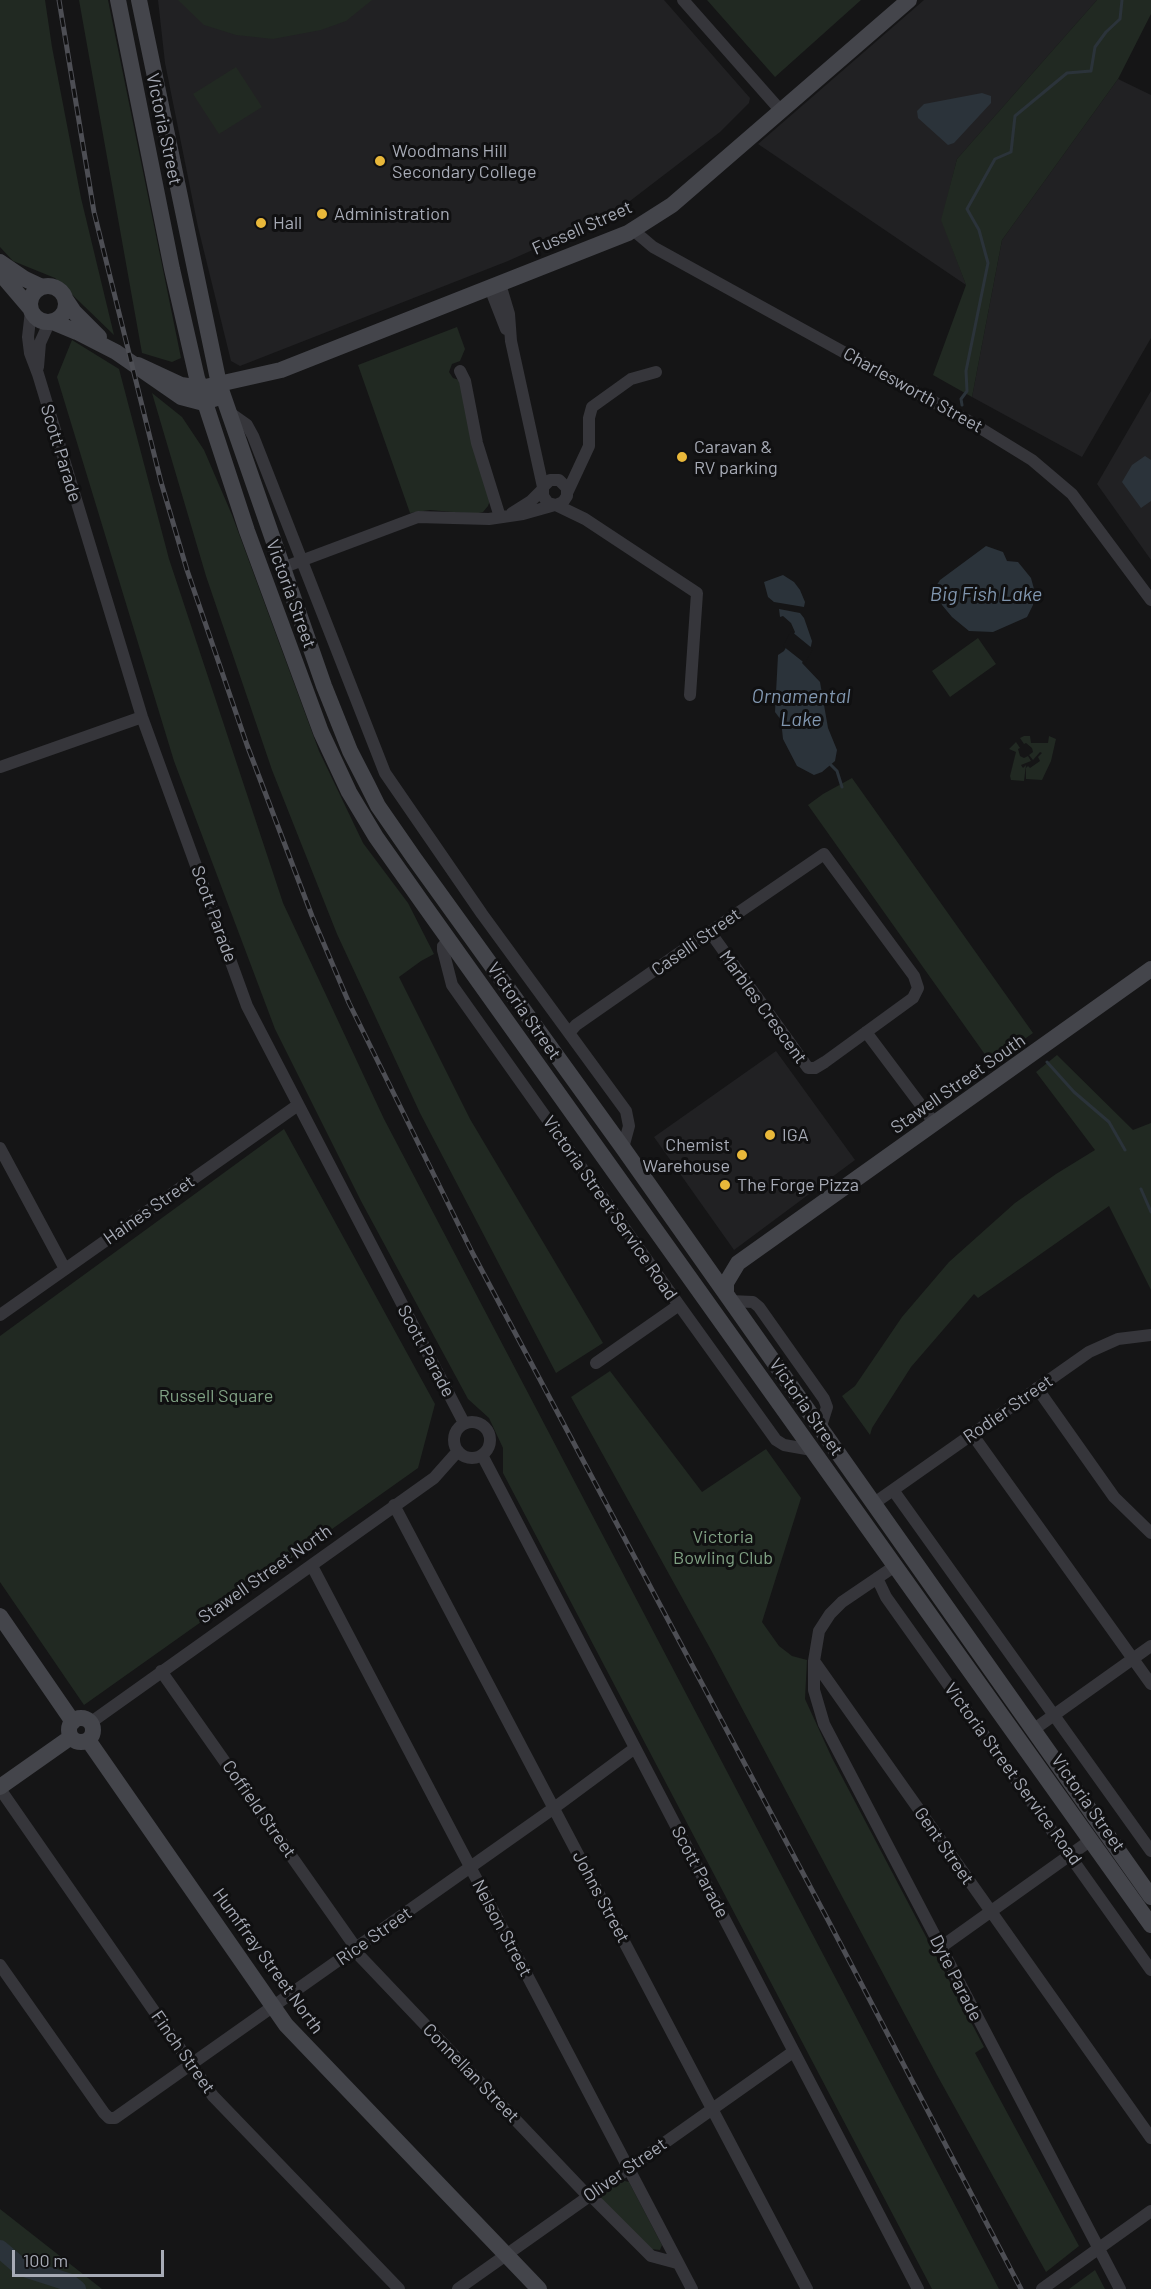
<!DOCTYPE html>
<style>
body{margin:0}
#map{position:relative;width:1151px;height:2289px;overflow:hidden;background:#151516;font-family:Barlow,sans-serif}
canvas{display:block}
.scale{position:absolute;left:12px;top:2250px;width:152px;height:27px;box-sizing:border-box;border:3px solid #a7abb6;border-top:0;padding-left:8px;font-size:18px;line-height:21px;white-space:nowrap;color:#a7abb6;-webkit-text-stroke:4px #101011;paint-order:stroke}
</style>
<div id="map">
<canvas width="1151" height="2289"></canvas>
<div class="scale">100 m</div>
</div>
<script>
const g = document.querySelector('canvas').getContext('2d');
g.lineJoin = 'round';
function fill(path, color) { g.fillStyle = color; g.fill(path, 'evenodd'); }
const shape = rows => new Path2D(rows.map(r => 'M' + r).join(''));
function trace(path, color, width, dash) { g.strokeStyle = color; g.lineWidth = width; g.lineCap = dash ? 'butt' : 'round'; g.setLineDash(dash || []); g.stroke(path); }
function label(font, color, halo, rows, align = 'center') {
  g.font = font + ' Barlow,sans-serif'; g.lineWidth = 6; g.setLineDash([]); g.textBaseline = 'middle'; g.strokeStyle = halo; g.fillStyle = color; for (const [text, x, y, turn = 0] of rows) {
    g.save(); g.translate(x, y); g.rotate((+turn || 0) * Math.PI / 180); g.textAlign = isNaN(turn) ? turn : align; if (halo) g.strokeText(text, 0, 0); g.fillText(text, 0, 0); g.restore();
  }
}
const built = shape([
 [158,0,664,0,750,98,749,103,720,132,613,214,508,261,240,366,231,361,198,227,165,63],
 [924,0,1097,0,957,159,942,220,966,285,758,144],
 [1118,79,1151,95,1151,338,1082,457,972,397,1002,240],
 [1151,391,1151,560,1097,484],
 [776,1051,855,1160,734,1250,654,1137]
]);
const green = shape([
 [0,0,45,0,52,47,81,198,114,335,55,278,13,261,0,247],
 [79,0,108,0,181,358,172,362,142,353],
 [178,0,372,0,346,21,321,30,273,39,236,35,204,25],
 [707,0,861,0,775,77],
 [1097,0,1151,0,1151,14,1118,79,1002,240,972,397,933,375,966,285,941,220,957,159],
 [236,67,262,107,219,134,193,94],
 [457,327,465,349,460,361,452,364,449,372,453,378,459,380,490,500,488,506,483,512,475,514,430,510,410,513,358,365],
 [72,340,119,369,169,559,283,903,384,1119,999,2289,932,2289,503,1473,503,1448,489,1418,468,1399,361,1201,275,1029,174,761,57,377],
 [152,393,182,417,204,450,232,515,319,751,363,843,408,903,434,954,421,961,399,977,470,1119,603,1343,556,1373,420,1113,337,934,272,770,206,576],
 [978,638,996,664,950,697,932,671],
 [1024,736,1030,736,1031,743,1048,743,1049,736,1056,739,1051,761,1042,780,1026,779,1026,768,1028,766,1030,768,1040,761,1038,757,1042,753,1040,752,1033,760,1029,755,1033,752,1032,748,1026,743,1024,744,1020,738],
 [1016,742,1020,748,1018,749,1020,756,1024,758,1028,756,1031,761,1021,765,1023,768,1026,765,1024,781,1011,780,1010,776,1016,752,1009,749],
 [852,778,1033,1033,991,1063,808,805,823,794],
 [1057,1055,1133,1130,1151,1123,1151,1290,1109,1206,978,1298,974,1294,911,1367,872,1428,870,1435,842,1396,855,1386,902,1317,949,1262,1015,1203,1056,1174,1095,1150,1036,1072],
 [284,1129,435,1404,418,1468,84,1705,0,1582,0,1336],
 [610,1371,702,1492,766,1449,801,1498,762,1622,779,1646,792,1656,807,1660,805,1699,832,1758,984,2047,975,2053,1079,2246,1046,2272,937,2075,711,1650,571,1397],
 [621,2180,629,2182,662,2245,660,2250,651,2249,601,2199,602,2194],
 [0,2209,102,2289,0,2289],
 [1095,2270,1105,2289,1069,2289]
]);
const water = shape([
 [982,93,991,96,991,103,954,143,948,145,918,118,917,111,924,104],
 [1145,456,1151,460,1151,501,1141,508,1122,482,1132,465],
 [986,546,1003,552,1007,561,1018,562,1031,578,1034,589,1033,605,1027,617,993,632,969,631,952,617,942,605,936,586,940,580],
 [783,575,794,582,800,590,805,602,804,607,774,602,768,597,764,582],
 [779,609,800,613,804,618,812,641,811,646,802,663,820,682,828,728,837,750,835,761,822,772,814,775,797,766,783,739,781,720,775,712,778,655,784,651,795,632,791,623,783,616,780,617]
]);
const pier = shape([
 [791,631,813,649,805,663,807,665,783,646]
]);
const stream = shape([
 [962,405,961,399,967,391,966,371,988,263,979,230,967,209,995,159,1011,152,1015,116,1067,73,1091,71,1095,47,1106,32,1120,19,1122,0],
 [830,764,837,771,842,787],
 [1047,1062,1074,1092,1109,1122,1125,1150],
 [1141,1189,1151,1212]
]);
const river = shape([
 [0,2249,21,2267,68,2282,77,2289]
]);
const street = shape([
 [683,0,781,111],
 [633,230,653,247,972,423,1032,460,1072,494,1151,600],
 [500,284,509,314,511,341,543,487,543,496,548,503,556,505,563,502,567,496,567,488,559,480,550,480,543,487],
 [490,288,506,329],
 [31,311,28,337,30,353,38,374,142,717,247,1006,464,1423],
 [38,367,40,343,49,323],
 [460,371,465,381,477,443,500,517],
 [230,413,247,425,253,436,385,773,482,914,626,1111,629,1126,623,1148],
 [568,491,589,446,589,418,592,407,631,379,656,372],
 [556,505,585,519,697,593,690,695],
 [512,513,531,501,543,489],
 [282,568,418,517,489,519,523,514,555,505],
 [0,767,142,717],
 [449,941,443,946,443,950,452,985,679,1305,776,1440,784,1445,812,1450],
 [866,1032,935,1124],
 [569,1033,576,1025,695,942,710,932,824,854,914,976,918,988,913,998,825,1062,815,1068,808,1068,710,932],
 [0,1148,65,1269],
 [730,1301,753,1302,759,1307,824,1399,827,1407,822,1423,823,1433],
 [0,1315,298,1105],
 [596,1363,679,1305],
 [1037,1388,1114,1497,1151,1533],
 '454 1440a18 18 0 1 1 36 0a18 18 0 1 1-36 0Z',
 [972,1434,1151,1684],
 [482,1455,918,2289],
 [893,1490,1151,1851],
 [873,1504,1089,1352,1118,1339,1151,1335],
 [394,1505,807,2289],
 [312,1566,692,2289],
 [895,1566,842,1602,830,1614,819,1631,814,1661,1151,2138],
 [877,1578,886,1597,1151,1970],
 [814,1661,814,1690,824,1724,1120,2289],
 [161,1671,356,1948],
 [90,1723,434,1478,458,1451],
 [1033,1730,1151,1646],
 [0,1789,213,2096,399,2289],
 [941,1947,1091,1840],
 [354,1950,588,2196],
 [0,1965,104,2113,109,2118,115,2118,554,1808,635,1748],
 [590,2195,651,2256,677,2263],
 [458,2289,793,2052],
 [1042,2289,1151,2211]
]);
const secondary = shape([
 [118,0,172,269,197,378,247,531,321,732,349,792,376,837,424,905,1151,1925],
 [139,0,219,384,324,686,350,751,367,784,378,806,414,858,623,1148,1151,1897],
 [0,262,25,279,42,287],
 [0,273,30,308],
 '30 304a18 18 0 1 1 36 0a18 18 0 1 1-36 0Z',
 [66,300,74,312,99,337],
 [53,322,77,332,116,352,181,397,200,402,214,399],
 [138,365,181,385,201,388,281,370,628,233,672,205,909,0],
 [726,1294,726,1283,738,1263,1151,969],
 [0,1616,73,1722],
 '69 1730a12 12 0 1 1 24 0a12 12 0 1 1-24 0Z',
 [88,1740,286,2025,539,2289],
 [0,1787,71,1737]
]);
const rail = shape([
 [59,0,94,212,161,482,187,570,247,745,312,916,349,1003,472,1252,829,1922,1021,2289]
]);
const markers = [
 [380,161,6,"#e9b83a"],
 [322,214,6,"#e9b83a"],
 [261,223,6,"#e9b83a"],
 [682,457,6,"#e9b83a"],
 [770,1135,6,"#e9b83a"],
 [742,1155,6,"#e9b83a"],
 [725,1185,6,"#e9b83a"]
];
const streetNames = [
 ["Victoria Street",164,129,78],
 ["Fussell Street",582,228,-24],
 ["Charlesworth Street",913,390,29],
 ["Scott Parade",61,453,73],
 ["Victoria Street",291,594,70],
 ["Scott Parade",214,914,70],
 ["Caselli Street",696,942,-35],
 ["Marbles Crescent",763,1007,54],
 ["Victoria Street",524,1011,55],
 ["Stawell Street South",958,1084,-35],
 ["Victoria Street Service Road",610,1208,55],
 ["Haines Street",149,1210,-35],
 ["Scott Parade",426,1351,62],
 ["Victoria Street",806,1407,55],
 ["Rodier Street",1008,1409,-35],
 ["Stawell Street North",265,1574,-35],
 ["Victoria Street Service Road",1013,1774,54],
 ["Victoria Street",1088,1803,55],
 ["Coffield Street",259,1809,55],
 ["Gent Street",944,1846,55],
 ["Scott Parade",700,1872,62],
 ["Johns Street",601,1897,62],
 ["Nelson Street",502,1928,62],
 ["Rice Street",374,1936,-35],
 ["Humffray Street North",268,1961,54],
 ["Dyte Parade",956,1978,63],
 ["Finch Street",183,2052,55],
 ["Connellan Street",471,2073,46],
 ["Oliver Street",625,2170,-35]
];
const poiNames = [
 ["Woodmans Hill",392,151],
 ["Secondary College",392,172],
 ["Administration",334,214],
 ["Hall",273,223],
 ["Caravan &",694,447],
 ["RV parking",694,468],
 ["IGA",782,1135],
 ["Chemist",730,1145,"right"],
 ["Warehouse",730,1166,"right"],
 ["The Forge Pizza",737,1185]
];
const parkNames = [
 ["Russell Square",216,1396],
 ["Victoria",723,1537],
 ["Bowling Club",723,1558]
];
const waterNames = [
 ["Big Fish Lake",986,594],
 ["Ornamental",801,696],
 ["Lake",801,719]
];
fill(built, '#212123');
fill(green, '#212922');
fill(water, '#2b333a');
fill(pier, '#151516');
trace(stream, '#2b333a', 3);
trace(river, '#2b333a', 18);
trace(street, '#36363b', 12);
trace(secondary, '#44454b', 16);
trace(rail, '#4d4e54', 5);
trace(rail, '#101011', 3, [9]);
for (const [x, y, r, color] of markers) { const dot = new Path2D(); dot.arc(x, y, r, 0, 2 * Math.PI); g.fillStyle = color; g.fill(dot); trace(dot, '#101011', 2); }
label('18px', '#a7abb6', '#101011', streetNames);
label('18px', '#a7abb6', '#101011', poiNames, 'left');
label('18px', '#7fa083', '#101011', parkNames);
label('italic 20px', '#8096af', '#101011', waterNames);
</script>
